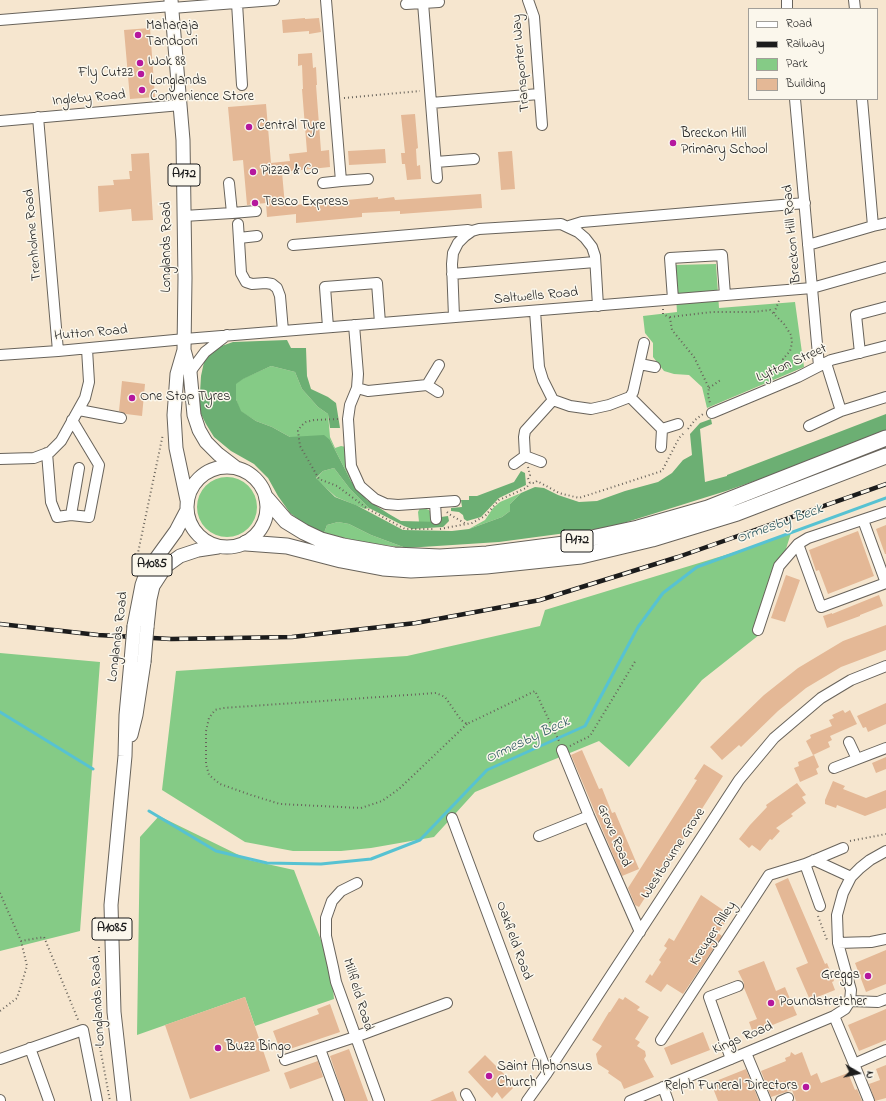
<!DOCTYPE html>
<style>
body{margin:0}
#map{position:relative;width:886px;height:1101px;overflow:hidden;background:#f6e6cf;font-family:"Indie Flower",sans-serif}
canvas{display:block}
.legend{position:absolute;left:748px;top:8px;width:130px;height:92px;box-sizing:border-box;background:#fbf7ec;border:1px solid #a29f99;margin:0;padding:5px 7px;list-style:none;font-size:12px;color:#1c1c1c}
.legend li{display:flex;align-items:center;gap:8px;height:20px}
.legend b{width:20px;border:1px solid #a29f99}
.north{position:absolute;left:838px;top:1053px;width:40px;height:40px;-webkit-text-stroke:3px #fbf7ec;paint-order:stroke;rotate:99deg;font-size:11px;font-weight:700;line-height:16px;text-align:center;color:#1c1c1c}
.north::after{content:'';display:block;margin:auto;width:14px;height:18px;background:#1c1c1c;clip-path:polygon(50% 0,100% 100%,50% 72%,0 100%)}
</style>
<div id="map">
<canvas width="886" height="1101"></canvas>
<ul class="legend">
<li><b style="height:5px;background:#fff"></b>Road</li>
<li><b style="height:5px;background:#1c1c1c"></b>Railway</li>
<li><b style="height:11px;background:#85cb86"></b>Park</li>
<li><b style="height:11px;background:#e4b896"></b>Building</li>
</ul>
<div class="north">N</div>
</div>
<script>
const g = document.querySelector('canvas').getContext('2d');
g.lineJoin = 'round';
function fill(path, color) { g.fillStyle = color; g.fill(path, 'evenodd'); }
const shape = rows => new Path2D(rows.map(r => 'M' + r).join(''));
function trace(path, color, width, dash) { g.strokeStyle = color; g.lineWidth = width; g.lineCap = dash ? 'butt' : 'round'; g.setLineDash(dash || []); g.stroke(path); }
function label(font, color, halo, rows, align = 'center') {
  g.font = font + ' "Indie Flower",sans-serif'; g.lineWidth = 3; g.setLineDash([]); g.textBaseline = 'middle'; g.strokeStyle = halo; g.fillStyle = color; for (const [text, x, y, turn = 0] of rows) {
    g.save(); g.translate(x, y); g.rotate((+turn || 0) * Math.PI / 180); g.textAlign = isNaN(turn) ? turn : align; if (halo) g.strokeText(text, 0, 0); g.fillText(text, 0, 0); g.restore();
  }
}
const green = shape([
 [716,264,719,308,795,302,804,367,707,408,702,387,689,375,674,374,664,371,653,357,653,343,645,333,643,316,677,312,674,265],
 [271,366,295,372,302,389,318,407,328,414,330,437,335,448,341,446,346,447,348,450,351,481,330,440,303,437,290,437,272,427,256,421,240,411,236,399,235,384,242,379],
 [334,468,350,489,369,508,365,509,336,497,316,479,323,471],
 '197 507a30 30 0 1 1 60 0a30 30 0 1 1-60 0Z',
 [521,493,510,504,510,511,502,517,469,529,485,520,493,508,500,502],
 [420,508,424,508,429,510,432,514,433,522,419,522,418,512],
 [338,522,349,524,371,535,406,548,362,542,324,533,327,525],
 [791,533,759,635,702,680,629,767,599,741,475,792,434,837,371,848,341,851,293,851,245,842,162,790,176,671,407,656,540,626,545,610,745,549],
 [0,653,100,662,80,931,0,951],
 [159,816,249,860,294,870,331,966,334,999,255,1026,245,997,137,1035,140,837]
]);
const forest = shape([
 [287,340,291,348,306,348,307,376,311,389,328,397,336,403,340,428,330,428,328,414,318,407,302,389,295,372,271,366,243,379,236,384,236,399,241,411,256,421,272,427,290,437,324,435,330,440,351,481,367,500,389,514,401,521,440,522,441,517,448,516,449,521,443,527,412,529,404,526,369,508,350,489,334,468,323,471,316,478,335,497,356,505,403,530,452,531,469,529,502,517,510,511,510,504,521,493,535,487,544,488,558,495,579,502,597,501,625,491,658,482,672,473,683,460,692,455,690,434,700,423,711,419,712,424,700,429,705,482,727,476,727,475,886,414,886,435,726,491,611,527,499,542,406,548,371,535,349,524,338,522,327,525,324,533,306,525,290,513,278,496,268,478,254,464,231,451,214,437,206,424,199,410,201,376,204,362,213,349,233,342],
 [521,471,525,473,526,485,499,498,481,517,467,521,464,519,463,515,459,512,451,511,451,508,462,507,461,500,469,500,469,496,477,496,514,482]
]);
const stream = shape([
 [0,712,93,769],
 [149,811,216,851,267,863,321,864,371,859,420,840,487,770,585,726,638,627,663,593,697,567,886,498]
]);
const building = shape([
 [305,18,305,19,319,18,321,32,309,34,309,31,283,33,282,20],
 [150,28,155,97,130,99,124,30],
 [312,53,313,68,316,67,317,85,316,85,321,151,329,150,330,167,282,172,285,206,378,197,378,199,394,197,395,200,481,194,482,208,400,214,400,211,362,213,362,217,296,223,296,214,267,217,266,203,247,205,243,160,233,161,228,107,266,104,271,163,290,161,289,154,307,152,302,89,303,89,302,65,298,66,298,54],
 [415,114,418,148,416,149,417,166,420,165,421,179,407,180,405,164,402,164,401,153,405,153,401,115],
 [385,149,386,163,349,165,348,151],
 [512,151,515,189,501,190,498,152],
 [149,153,153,220,132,221,131,209,99,212,98,186,114,185,113,180,130,179,129,171,132,171,131,154],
 [122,381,145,384,142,416,126,414,119,411],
 [886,525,886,554,885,554,876,529],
 [858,531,874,576,828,594,819,570,816,571,809,550],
 [786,575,800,580,785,622,771,618],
 [879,595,883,606,860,615,860,616,827,628,823,616,832,613,832,614],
 [886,625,886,650,841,667,806,688,778,711,741,747,739,745,722,760,710,747,764,695,798,668,843,641],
 [886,703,886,724,868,732,866,727,863,728,857,716],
 [843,710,845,713,850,710,857,724,830,736,832,740,828,742,830,747,813,755,806,741,811,738,810,735,832,726,829,720,834,718,832,715],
 [582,750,599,789,602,788,612,813,615,812,639,869,622,876,571,755],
 [814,755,819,767,816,769,818,774,800,782,794,768,799,766,798,762],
 [886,757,886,769,876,773,872,763],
 [704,764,723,776,639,907,635,905,628,888,697,780,694,779],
 [833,781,845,786,843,789,866,798,886,790,886,808,865,816,837,805,836,808,825,804,825,800],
 [797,783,806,795,802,797,806,803,791,814,793,816,776,828,780,831,772,840,770,839,760,851,752,845,749,848,739,839,750,825,767,807,766,805],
 [788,878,825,964,827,963,834,981,832,982,835,990,810,1000,796,968,808,963,775,884],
 [701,895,723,910,721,913,728,918,718,933,722,936,683,994,667,984,661,992,645,982,650,974,652,976,661,962,659,960,667,948,664,946,669,938,674,941],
 [886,950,886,984,866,992,855,963],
 [764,961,776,991,785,987,797,1015,753,1033,749,1022,757,1019,744,988,744,983,738,971],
 [245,997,270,1071,190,1099,165,1025],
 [625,997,640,1007,637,1010,649,1017,635,1039,640,1042,637,1046,645,1051,646,1056,644,1059,654,1077,624,1089,621,1082,608,1073,609,1071,598,1064,596,1054,602,1046,592,1040,609,1012,610,1012,619,998,623,1000],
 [330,1004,340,1032,281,1052,273,1031,319,1014,317,1009],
 [886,1009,886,1040,859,1051,848,1025],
 [703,1032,710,1050,671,1065,664,1048],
 [349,1049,368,1101,345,1101,330,1056],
 [791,1052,795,1055,802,1052,811,1076,817,1073,821,1083,848,1073,855,1090,857,1089,862,1101,796,1101,792,1090,771,1097,761,1071,786,1061,785,1058,790,1056],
 [485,1055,510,1080,507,1083,513,1088,502,1099,497,1092,492,1098,468,1072],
 [318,1061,323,1077,290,1089,284,1073],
 [886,1065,886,1098,875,1101,869,1084,880,1080,876,1069],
 [746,1069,759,1101,718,1101,711,1083],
 [453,1091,457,1101,430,1101]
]);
const path = shape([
 [344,98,420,91],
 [663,309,663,314,670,318,672,330,694,357,709,388,708,395,710,403],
 [774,313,779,301],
 [670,317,712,312,753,312,770,310,784,324,791,335,792,343,790,351,783,359,791,369],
 [709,388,722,379],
 [338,419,314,420,306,422,301,426,298,431,300,446,319,479,337,486,368,509,405,529,434,529],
 [688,429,695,420,703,414],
 [528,467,530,475,528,478,529,481,530,483,535,483,537,481,559,493,579,498,662,471,679,438,685,432],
 [447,512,449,514,466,524],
 [440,529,472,523,485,516,499,500,526,488,530,483],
 [135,567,163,434],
 [467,724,399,789,382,801,361,808,280,804,251,795,220,784,209,775,206,764,206,731,209,718,215,710,223,708,436,693,445,697,461,720,467,724,535,691,559,741],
 [570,746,590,736,636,660],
 [850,841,886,834],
 [0,893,21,941,44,937,79,1022],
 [818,916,827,940],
 [99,947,99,1042,110,1101],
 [0,1011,17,998,27,966,21,941]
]);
const minor = shape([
 [326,0,341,181,368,179],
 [528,0,534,17,542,125],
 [787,0,787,9],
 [854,0,855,9],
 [237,3,242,85],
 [423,3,439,2],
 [406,4,423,3,437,178],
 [172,8,274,0],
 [0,20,172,6],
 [795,99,819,366],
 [431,103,539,94],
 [38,117,58,351],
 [0,121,181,105],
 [436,162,474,159],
 [323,183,341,181],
 [232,213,256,211],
 [184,216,232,213,229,183],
 [238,224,241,273,246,282,252,284,266,283,272,284,277,288,280,296,283,331],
 [569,226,582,222,805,203],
 [873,226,886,223],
 [239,238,257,236],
 [293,245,468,230,472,231],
 [808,245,873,226,862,99],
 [452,274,595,262],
 [673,299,670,258,722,255,725,295],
 [535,311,539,367,543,380,553,400,570,406,591,409,609,405,630,397,633,392,644,343],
 [454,317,452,264,453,253,458,243,465,236,472,231,479,229,561,224,578,232,585,238,592,247,595,256,598,306],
 [354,325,358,374,357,388,350,405,348,419,351,466,360,486,375,499,386,504,398,505,455,501],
 [328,327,325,287,377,283,380,323],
 [860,353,856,315,886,307],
 [0,355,58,351,185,339,812,288,886,267],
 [826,363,841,411],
 [640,364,655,367],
 [190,372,205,352,227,335],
 [427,385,438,392],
 [357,388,368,391,427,385,439,365],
 [630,397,662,429,678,424],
 [79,410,121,418],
 [712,413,798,377,831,360,886,346],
 [809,426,841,411,886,397],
 [661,447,662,429],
 [47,453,51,502,57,517,71,515,89,517,99,465,72,420],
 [525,456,524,437,525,431,553,400],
 [0,459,34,458,50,452,61,441,85,398,89,382,87,349],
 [514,464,525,456,541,462],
 [435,503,436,519],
 [71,515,79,468],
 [863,520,886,583],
 [798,544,821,607,886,583],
 [758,630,779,566,798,544,808,538,886,512],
 [849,742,857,759],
 [562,750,589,816,640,932],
 [834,768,886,748],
 [452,818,547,1073],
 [539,836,589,816],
 [814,860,851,877],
 [805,864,820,906],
 [357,883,341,891,332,901,326,918,326,936,333,967,336,982,379,1101],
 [838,943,871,942,886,939],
 [850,1001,878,1002,886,999],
 [834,1016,854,1064,886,1050],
 [661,1040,769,875,805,864,843,848],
 [30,1048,49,1101],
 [320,1049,339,1101],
 [746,1053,766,1101],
 [0,1059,83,1030,97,1101],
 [731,1059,709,997,738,986],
 [285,1060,355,1037,447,1003],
 [854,1064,869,1101],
 [663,1087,668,1101],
 [466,1094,470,1101],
 [0,1100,0,1101],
 [527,1101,547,1073,739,780,774,738,821,698,851,680,886,666],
 [630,1101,834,1016,845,1009,850,1001,851,990,838,943,837,915,843,893,851,877,860,868,870,860,886,851],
 [781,1101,788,1098]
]);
const major = shape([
 [171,0,183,140,185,278,184,350,177,374,174,415,176,448,187,500],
 [184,350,190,372,194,415,199,430,206,442,218,454,235,467],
 '187 507a40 40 0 1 1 80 0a40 40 0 1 1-80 0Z',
 [134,626,142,585,147,571,176,531,187,510],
 [147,627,150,599,153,586,166,566,180,556,198,550,218,547],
 [131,735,136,715,144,662],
 [124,1101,114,1012,111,905,125,756,126,715,131,661]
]);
const highway = shape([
 [267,499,286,521,304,532,321,540,343,546,394,555,440,557,487,554,564,544,638,528,708,508,886,438],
 [246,543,287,546,341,560,383,568,411,570,486,566,581,556,652,539,737,513,886,456]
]);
const rail = shape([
 [0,624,98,635,171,639,292,637,416,623,540,600,678,557,886,484]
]);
const majorBridge = shape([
 [131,661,134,626],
 [144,662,147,627]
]);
const markers = [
 [138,35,4,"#b5179e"],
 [140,63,4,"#b5179e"],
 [141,74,4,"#b5179e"],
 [142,90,4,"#b5179e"],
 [249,127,4,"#b5179e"],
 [673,143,4,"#b5179e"],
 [253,172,4,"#b5179e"],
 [255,203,4,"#b5179e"],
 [132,398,4,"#b5179e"],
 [868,976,4,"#b5179e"],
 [771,1003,4,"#b5179e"],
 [218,1048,4,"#b5179e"],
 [489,1076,4,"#b5179e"],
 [806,1087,4,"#b5179e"]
];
const shields = [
 [184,175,32],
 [577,541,32],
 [152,565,40],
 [112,929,40]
];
const shieldNames = [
 ["A172",184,175],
 ["A172",577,541],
 ["A1085",152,565],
 ["A1085",112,929]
];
const poiNames = [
 ["Maharaja",146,27],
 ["Tandoori",146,43],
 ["Wok 88",148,63],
 ["Fly Cutzz",133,74,"right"],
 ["Longlands",150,82],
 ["Convenience Store",150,98],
 ["Central Tyre",257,127],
 ["Breckon Hill",681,135],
 ["Primary School",681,151],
 ["Pizza & Co",261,172],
 ["Tesco Express",263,203],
 ["One Stop Tyres",140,398],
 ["Greggs",860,976,"right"],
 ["Poundstretcher",779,1003],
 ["Buzz Bingo",226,1048],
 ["Saint Alphonsus",497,1068],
 ["Church",497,1084],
 ["Relph Funeral Directors",798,1087,"right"]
];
const streetNames = [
 ["Transporter Way",522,63,-95],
 ["Ingleby Road",89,99,-5],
 ["Breckon Hill Road",793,234,-95],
 ["Trenholme Road",34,235,-95],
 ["Longlands Road",168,247,-90],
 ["Saltwells Road",536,297,-5],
 ["Hutton Road",91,334,-5],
 ["Lytton Street",792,364,-24],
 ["Longlands Road",119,637,-83],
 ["Grove Road",613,836,67],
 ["Westbourne Grove",674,854,-57],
 ["Kreuger Alley",714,934,-57],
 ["Oakfield Road",513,941,70],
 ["Millfield Road",357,995,73],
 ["Longlands Road",99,1001,-93],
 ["Kings Road",743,1039,-23]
];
const waterNames = [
 ["Ormesby Beck",780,525,-20],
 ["Ormesby Beck",528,741,-25]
];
fill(green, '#85cb86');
fill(forest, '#6caf73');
trace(stream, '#57c2d2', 3);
fill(building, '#e4b896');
trace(minor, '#68635b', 12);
trace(major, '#68635b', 15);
trace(highway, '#68635b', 17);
trace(path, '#68635b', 2, [1, 3]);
trace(minor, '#fff', 10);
trace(major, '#fff', 13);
trace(highway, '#fff', 15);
trace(rail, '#1c1c1c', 4.5);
trace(rail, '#fbf7ec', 3, [9]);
trace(majorBridge, '#68635b', 15, []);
trace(majorBridge, '#fff', 13);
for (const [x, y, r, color] of markers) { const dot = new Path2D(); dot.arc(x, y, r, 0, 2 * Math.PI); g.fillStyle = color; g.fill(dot); trace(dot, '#fbf7ec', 1.5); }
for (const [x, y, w] of shields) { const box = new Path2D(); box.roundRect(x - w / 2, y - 11, w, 22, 3); g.fillStyle = '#fbf7ec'; g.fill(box); trace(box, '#1c1c1c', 1); }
label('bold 13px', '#1c1c1c', null, shieldNames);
label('14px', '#1c1c1c', '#fbf7ec', poiNames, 'left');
label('14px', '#1c1c1c', '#fbf7ec', streetNames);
label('italic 15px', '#345e65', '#fbf7ec', waterNames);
</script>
